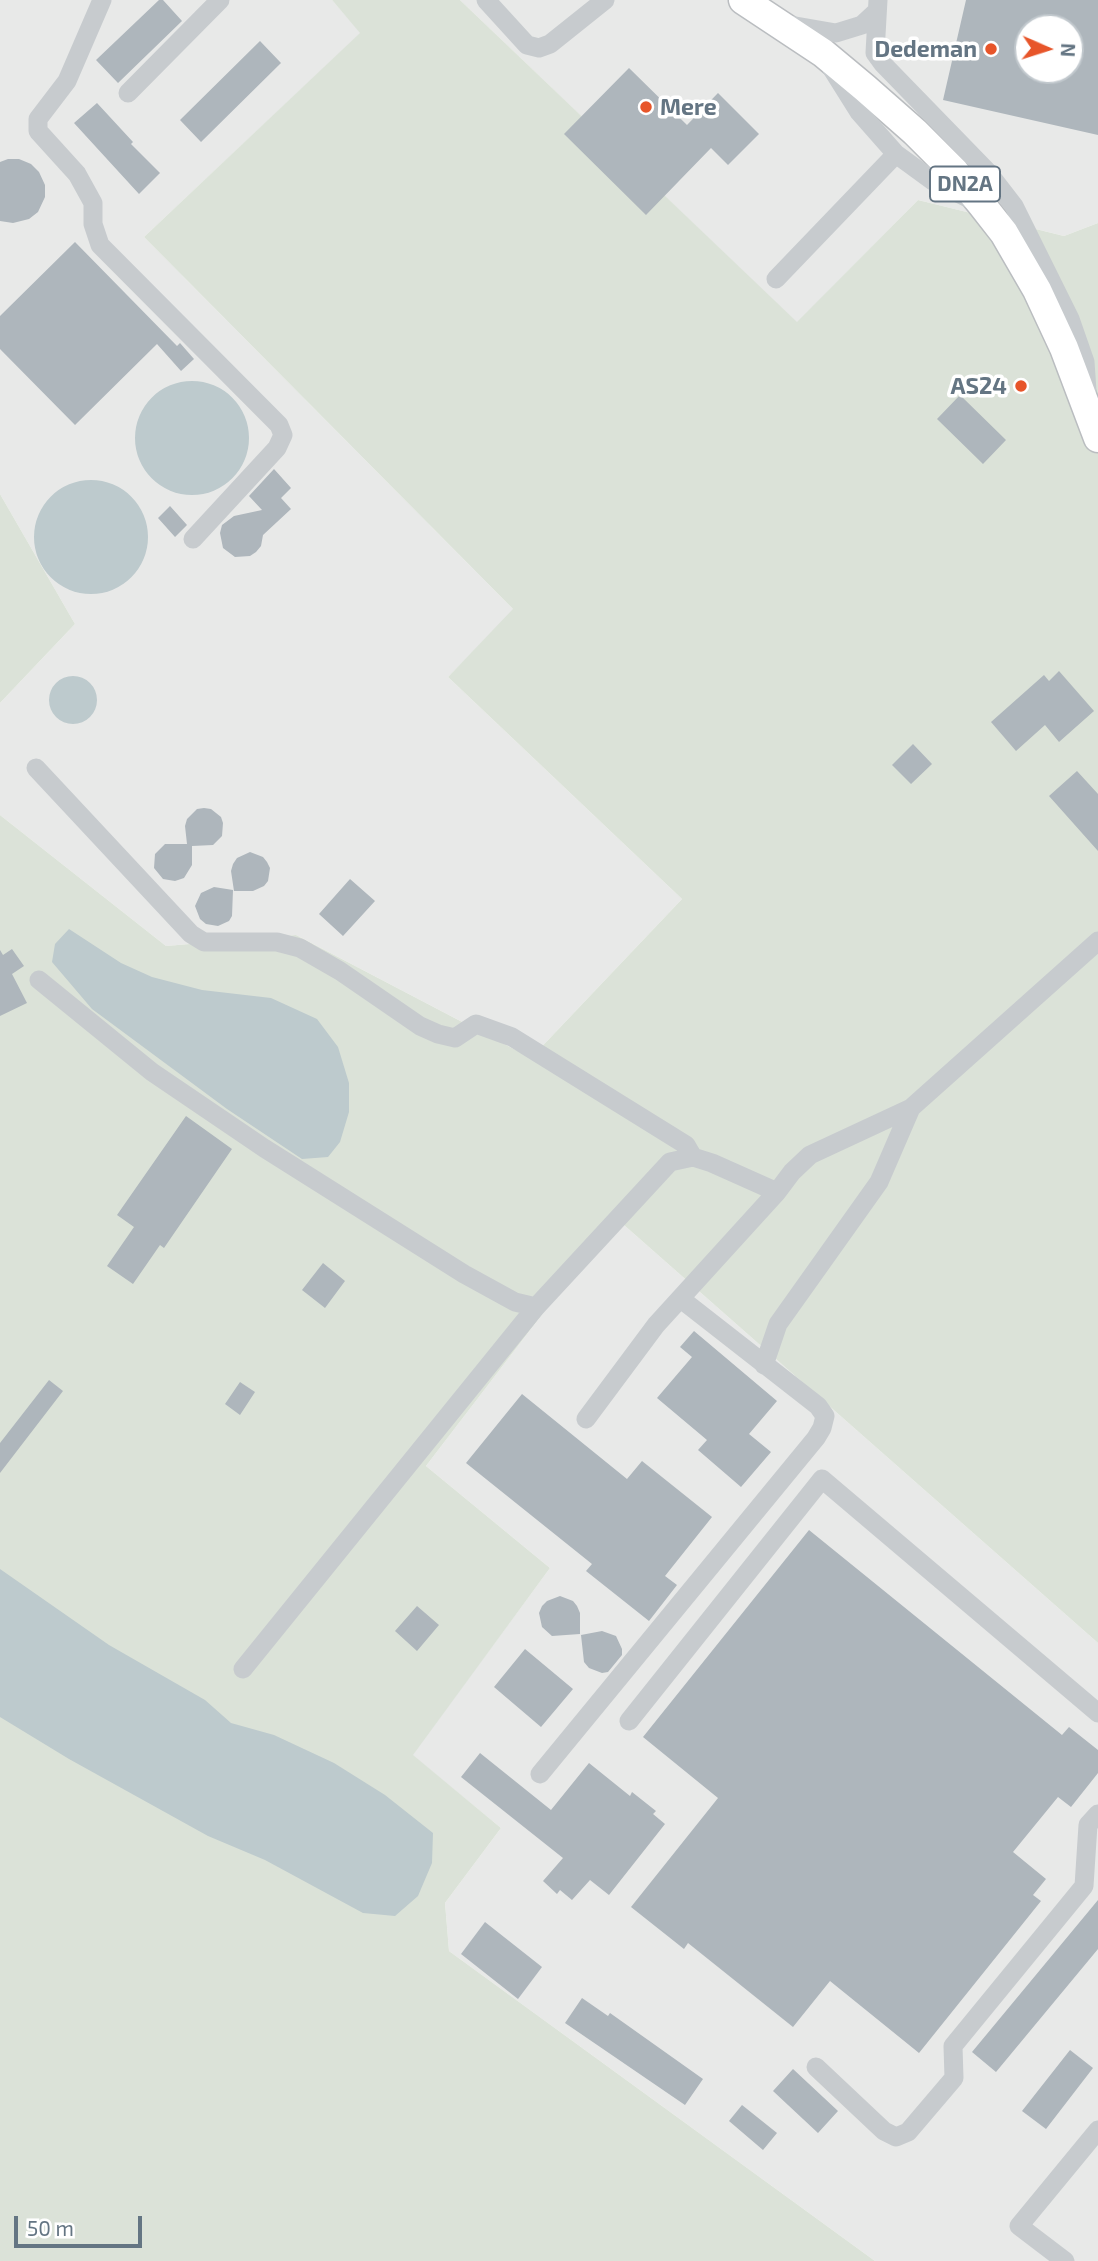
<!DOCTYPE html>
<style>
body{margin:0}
#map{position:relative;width:1098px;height:2261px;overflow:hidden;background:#fafaf7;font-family:"Exo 2",sans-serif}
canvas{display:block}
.north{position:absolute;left:1014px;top:14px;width:70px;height:70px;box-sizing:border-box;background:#fff;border:2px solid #c1c8cd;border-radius:50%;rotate:93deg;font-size:19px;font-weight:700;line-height:28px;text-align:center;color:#647583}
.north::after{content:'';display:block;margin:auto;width:24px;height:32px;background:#e7552a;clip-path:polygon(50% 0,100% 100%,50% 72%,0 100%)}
.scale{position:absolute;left:14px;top:2216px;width:128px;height:32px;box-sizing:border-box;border:4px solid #647583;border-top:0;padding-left:9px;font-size:21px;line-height:24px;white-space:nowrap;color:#647583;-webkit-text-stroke:5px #fff;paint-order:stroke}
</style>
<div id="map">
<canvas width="1098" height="2261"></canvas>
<div class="north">N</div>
<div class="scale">50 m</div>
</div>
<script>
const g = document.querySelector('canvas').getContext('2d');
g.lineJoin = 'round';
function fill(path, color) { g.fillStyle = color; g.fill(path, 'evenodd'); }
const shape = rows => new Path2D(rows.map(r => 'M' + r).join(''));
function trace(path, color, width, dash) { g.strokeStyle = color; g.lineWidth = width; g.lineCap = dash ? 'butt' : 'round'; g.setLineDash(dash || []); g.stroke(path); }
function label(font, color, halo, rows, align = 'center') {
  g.font = font + ' "Exo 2",sans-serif'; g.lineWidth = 7; g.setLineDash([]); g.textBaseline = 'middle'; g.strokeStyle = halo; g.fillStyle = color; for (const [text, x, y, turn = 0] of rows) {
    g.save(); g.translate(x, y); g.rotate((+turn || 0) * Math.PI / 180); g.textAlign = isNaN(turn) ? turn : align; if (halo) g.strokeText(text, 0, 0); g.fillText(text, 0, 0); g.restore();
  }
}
const built = shape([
 [0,0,332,0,361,33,144,237,514,610,448,677,682,899,531,1058,296,935,166,946,0,815,0,703,75,624,0,494],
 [460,0,1098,0,1098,223,1064,236,918,200,797,323],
 [1028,28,1070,28,1070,70,1028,70],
 [616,1218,1098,1643,1098,2261,875,2261,449,1951,445,1903,501,1828,412,1755,550,1568,426,1466]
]);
const green = shape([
 [332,0,460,0,797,322,918,200,1064,236,1098,223,1098,1643,616,1218,426,1466,550,1568,413,1755,501,1828,445,1903,449,1951,875,2261,0,2261,0,815,166,946,296,935,531,1058,682,899,448,677,513,609,144,237,360,33],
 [0,494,75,624,0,703]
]);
const water = shape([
 '135 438a57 57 0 1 1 114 0a57 57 0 1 1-114 0Z',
 '34 537a57 57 0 1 1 114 0a57 57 0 1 1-114 0Z',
 '49 700a24 24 0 1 1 48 0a24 24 0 1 1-48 0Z',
 [69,929,121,963,152,977,202,990,271,998,317,1019,338,1047,349,1083,349,1112,340,1142,328,1157,302,1159,227,1109,92,1009,52,962,55,944],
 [0,1569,109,1645,205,1700,231,1723,274,1735,334,1763,385,1795,433,1833,432,1863,418,1896,395,1916,363,1913,265,1860,208,1836,69,1759,0,1717]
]);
const building = shape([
 [159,0,163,0,182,21,118,83,96,60],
 [966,0,1098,0,1098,135,943,100],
 [1028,28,1070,28,1070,70,1028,70],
 [260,41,281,63,201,142,180,120],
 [629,68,687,125,718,93,759,134,728,165,711,148,646,215,564,134],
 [97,103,133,142,131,144,160,173,139,194,74,123],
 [8,159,19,159,31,164,39,172,45,185,45,197,38,212,29,219,13,223,0,221,0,162],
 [75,242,177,346,180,343,194,359,181,371,157,344,75,425,0,349,0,316],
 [960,395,1006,440,983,464,937,419],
 [274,469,291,488,281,498,291,509,263,535,261,546,256,552,250,556,235,557,223,548,220,533,222,525,234,516,262,510,249,496],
 [170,506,187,525,175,537,158,518],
 [1059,671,1094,711,1059,742,1045,725,1016,751,991,722,1044,675,1049,681],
 [913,744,932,764,911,784,892,765],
 [1077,771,1098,794,1098,851,1049,796],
 [204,808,211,809,221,817,223,823,222,836,213,845,192,846,192,865,184,878,175,881,163,879,154,868,155,854,165,844,187,844,185,826,187,819,197,809],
 [250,852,263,857,267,862,270,868,268,881,264,886,253,891,234,891,231,871,233,864,237,858],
 [350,879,375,901,343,936,319,914],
 [214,887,233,890,232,916,229,921,218,926,206,924,200,919,195,906,201,893],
 [12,949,24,966,12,974,27,1003,0,1016,0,950,3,955],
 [186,1116,232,1149,164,1248,160,1245,133,1284,107,1266,134,1227,117,1215],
 [323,1263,345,1281,325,1308,302,1290],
 [694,1331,777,1401,749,1434,771,1452,741,1487,698,1450,707,1440,657,1398,692,1357,680,1347],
 [49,1380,63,1391,0,1473,0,1443],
 [240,1382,255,1392,240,1415,225,1404],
 [522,1394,627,1479,642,1461,712,1517,665,1576,677,1585,649,1621,586,1571,592,1564,466,1463],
 [809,1530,1062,1735,1069,1727,1098,1750,1098,1773,1071,1807,1058,1797,1013,1852,1046,1879,1033,1895,1041,1901,919,2053,830,1981,793,2027,688,1943,684,1949,631,1907,718,1798,643,1737],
 [560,1596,573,1601,577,1606,580,1613,580,1634,552,1636,542,1627,539,1613,542,1606,547,1601],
 [417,1606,439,1625,417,1651,395,1631],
 [602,1631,616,1636,622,1649,622,1655,608,1672,602,1673,589,1668,584,1662,581,1635],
 [525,1649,573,1689,541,1727,494,1687],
 [480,1753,551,1810,589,1763,630,1796,632,1792,656,1811,653,1814,665,1824,609,1895,590,1880,572,1900,560,1890,557,1894,543,1881,563,1858,461,1777],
 [1098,1900,1098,1949,996,2072,972,2052],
 [485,1922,542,1967,518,1999,461,1954],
 [582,1998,608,2016,610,2013,703,2079,685,2105,565,2023],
 [1070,2050,1093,2068,1046,2129,1022,2111],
 [793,2069,838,2111,818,2133,773,2091],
 [742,2105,777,2133,763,2150,729,2121]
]);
const minor = shape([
 [102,0,67,81,38,119,38,131,77,174,93,203,93,224,100,245,279,425,283,435,277,448,193,539],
 [486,0,527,45,539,48,550,44,605,0],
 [878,0,875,53,883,64,987,171,1014,206,1070,319,1085,362,1087,391],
 [790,25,836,33,862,25,876,12],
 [832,69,859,112,896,154,933,181,976,202],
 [128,93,220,0],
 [776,279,896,154],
 [36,768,191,934,204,942,277,942,300,948,340,971,420,1026,438,1034,455,1038,476,1024,512,1037,686,1145,693,1157],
 [39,980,152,1072,264,1148,464,1274,515,1302,536,1307],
 [764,1365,778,1324,879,1182,911,1108],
 [586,1419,656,1325,777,1192,792,1172,810,1155,911,1108,1098,941],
 [243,1669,536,1307,670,1162,693,1157,712,1163,777,1192],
 [629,1721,822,1479,1098,1713],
 [540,1774,816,1438,822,1428,825,1416,818,1406,681,1299],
 [816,2067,884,2131,896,2137,908,2132,954,2078,953,2046,1084,1886,1088,1825,1098,1814],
 [1065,2261,1019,2226,1098,2130]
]);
const highway = shape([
 [743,0,823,53,865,88,915,132,955,172,982,205,1004,233,1037,290,1064,348,1098,438]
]);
const markers = [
 [991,49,7,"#e7552a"],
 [646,107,7,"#e7552a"],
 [1021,386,7,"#e7552a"]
];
const shields = [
 [965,184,70]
];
const shieldNames = [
 ["DN2A",965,184]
];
const poiNames = [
 ["Dedeman",977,49],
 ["Mere",660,107,"left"],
 ["AS24",1007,386]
];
fill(built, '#e8e9e8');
fill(green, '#dbe2d8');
fill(water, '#bdcacd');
fill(building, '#aeb6bc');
trace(highway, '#babdc0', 31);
trace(minor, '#c7cbce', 19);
trace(highway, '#fff', 28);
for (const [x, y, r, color] of markers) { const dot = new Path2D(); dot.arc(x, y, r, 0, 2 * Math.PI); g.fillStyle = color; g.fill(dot); trace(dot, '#fff', 2.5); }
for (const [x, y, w] of shields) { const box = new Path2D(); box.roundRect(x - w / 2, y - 17.5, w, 35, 5); g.fillStyle = '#fff'; g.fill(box); trace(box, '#647583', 2); }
label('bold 21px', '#647583', null, shieldNames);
label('bold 23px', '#647583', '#fff', poiNames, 'right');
</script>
